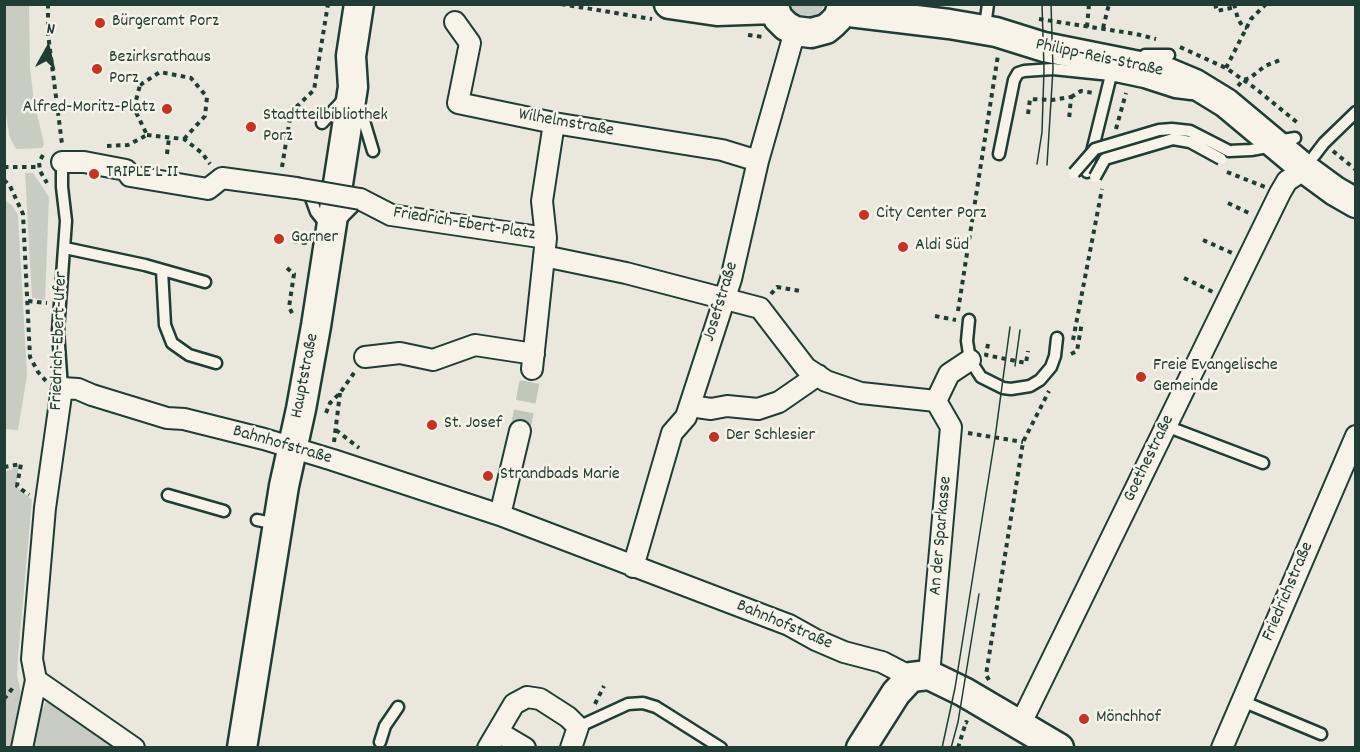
<!DOCTYPE html>
<meta charset="utf-8">
<style>
body{margin:0}
#map{position:relative;width:1360px;height:752px;overflow:hidden;background:#eae8dd;font-family:Dekko,sans-serif}
canvas{display:block}
.frame{position:absolute;inset:0;border:6px solid #1f3d34;pointer-events:none}
.north{position:absolute;left:18px;top:18px;width:60px;height:60px;-webkit-text-stroke:4px #f7f3e8;paint-order:stroke;rotate:8deg;font-size:16px;font-weight:700;line-height:24px;text-align:center;color:#1f3d34}
.north::after{content:'';display:block;margin:auto;width:21px;height:27px;background:#1f3d34;clip-path:polygon(50% 0,100% 100%,50% 72%,0 100%)}
</style>
<div id="map">
<canvas width="1360" height="752"></canvas>
<div class="frame"></div>
<div class="north">N</div>
</div>
<script>
const g = document.querySelector('canvas').getContext('2d');
g.lineJoin = 'round';
function fill(path, color) { g.fillStyle = color; g.fill(path, 'evenodd'); }
const shape = rows => new Path2D(rows.map(r => 'M' + r).join(''));
function trace(path, color, width, dash) { g.strokeStyle = color; g.lineWidth = width; g.lineCap = dash ? 'butt' : 'round'; g.setLineDash(dash || []); g.stroke(path); }
function label(font, color, halo, rows, align = 'center') {
  g.font = font + ' Dekko,sans-serif'; g.lineWidth = 5; g.setLineDash([]); g.textBaseline = 'middle'; g.strokeStyle = halo; g.fillStyle = color; for (const [text, x, y, turn = 0] of rows) {
    g.save(); g.translate(x, y); g.rotate((+turn || 0) * Math.PI / 180); g.textAlign = isNaN(turn) ? turn : align; if (halo) g.strokeText(text, 0, 0); g.fillText(text, 0, 0); g.restore();
  }
}
const green = shape([
 [6,5,29,5,30,68,34,101,44,144,42,148,16,149,10,138,5,109],
 [789,5,825,5,819,13,812,16,804,17,796,14],
 [25,173,33,173,49,197,45,300,32,298],
 [4,200,12,205,18,215,27,375,18,430,5,429],
 [19,466,16,486,32,500,18,657,17,676,21,693,11,747,5,747,5,472],
 [48,698,118,748,27,748,29,735]
]);
const streetTunnel = shape([
 [520,431,532,369]
]);
const path = shape([
 [48,4,48,34,62,144],
 [561,4,652,19],
 [1215,4,1217,11,1235,7],
 [1234,4,1238,19,1243,27,1247,28],
 [1039,19,1136,34,1156,39],
 [1087,27,1089,4],
 [1103,28,1109,4],
 [748,35,764,37],
 [1180,47,1226,68,1255,88,1299,124],
 [1226,68,1251,19,1266,4],
 [140,85,160,72,191,78,207,97,205,116,184,139],
 [1238,86,1243,80,1250,78,1265,66,1280,60],
 [1071,97,1081,91,1094,93],
 [1028,114,1030,99,1052,100,1071,97,1069,120],
 [1116,129,1126,93],
 [147,135,184,139,202,153,210,164],
 [107,146,128,145,147,135,134,108,140,85,134,75],
 [1333,151,1356,170],
 [167,154,169,138],
 [43,155,39,162,40,171,47,183],
 [4,167,39,167],
 [282,167,291,112,314,90,328,4],
 [1227,172,1265,187],
 [4,180,10,186,23,214,30,357,38,372,46,381],
 [1228,203,1251,214],
 [1203,240,1232,253],
 [293,241,305,243,304,245],
 [287,268,294,274,289,307,294,317],
 [1184,278,1213,292],
 [771,294,777,287,800,291],
 [28,301,47,303],
 [958,311,998,55],
 [935,316,956,320],
 [1073,340,1102,189],
 [988,344,986,355,1026,363,1028,351],
 [1071,354,1077,351,1082,322],
 [326,413,330,403,340,393,356,370],
 [336,430,359,448],
 [968,433,1023,442],
 [334,442,340,393],
 [4,467,21,464,17,486,29,495],
 [989,680,986,675,1023,442,1049,391],
 [4,699,15,685],
 [595,704,604,686],
 [958,748,966,722,968,723]
]);
const lane = shape([
 [986,19,988,4],
 [1145,55,1169,55],
 [358,101,373,151],
 [322,123,344,99],
 [1229,151,1251,150,1262,148,1272,142,1295,138],
 [999,154,1014,80,1018,73,1024,71,1053,69,1111,75,1144,82,1175,92,1191,94],
 [1314,156,1324,143,1356,112],
 [1087,172,1111,75,1117,71],
 [308,190,316,212,327,226],
 [337,223,358,202],
 [65,248,145,265,205,282],
 [162,270,165,325,172,343,189,355,216,363],
 [969,320,967,341,970,360,981,377,1003,388,1011,389,1030,386,1040,380,1051,367,1055,356,1057,338],
 [62,388,58,331,66,221,62,187,62,162],
 [1166,426,1263,463],
 [168,495,224,511],
 [257,520,277,524],
 [1242,701,1321,734],
 [578,727,628,704,643,703,656,707,721,748],
 [380,742,385,726,398,707]
]);
const street = shape([
 [455,22,470,43,458,103,554,123,722,150,758,161],
 [62,162,84,162,126,170,130,176,208,189,222,178,296,188],
 [360,199,391,215,546,238],
 [544,256,626,273,760,308,806,368,826,381,861,393,936,401,949,374,970,360],
 [365,357,400,353,433,360,475,345,534,354],
 [532,369,546,238,542,201,554,123],
 [690,406,711,409,727,406,758,409,779,402,818,375],
 [500,515,520,431],
 [633,567,672,433,686,417,731,279,758,161,795,31],
 [929,675,951,427,936,401],
 [36,680,134,748],
 [1020,725,1280,193,1287,181,1305,169],
 [498,732,525,748],
 [22,748,36,680,32,659,45,508,62,388,78,389,92,395,167,418,184,419,264,439,333,460,500,515,789,625,816,640,844,652,882,662,911,677],
 [488,748,514,704,527,697,540,699,568,717,578,727,571,748],
 [1222,748,1356,436]
]);
const secondary = shape([
 [669,4,717,11,774,9],
 [773,4,778,18,786,26,795,31,811,33,826,29,832,24,838,18,843,4],
 [841,11,949,24,996,32,1044,47,1164,71,1195,84,1226,103,1305,169,1335,191,1356,203],
 [242,748,284,486,301,409,316,326,353,87,351,56,359,4],
 [861,748,896,693,911,677,929,675,964,692,1059,748]
]);
const tram = shape([
 [1037,164,1042,132,1044,69,1042,4],
 [1047,165,1053,69,1051,4],
 [1015,366,1020,330],
 [942,748,955,688,995,438,1010,327],
 [951,748,958,722,979,594]
]);
const laneBridge = shape([
 [1074,173,1095,149,1159,130,1172,129,1190,131,1229,151],
 [1095,177,1105,159,1173,139,1190,142,1221,159]
]);
const streetBridge = shape([
 [296,188,360,199]
]);
const markers = [
 [100,23,6,"#c8321e"],
 [97,69,6,"#c8321e"],
 [167,109,6,"#c8321e"],
 [251,127,6,"#c8321e"],
 [94,174,6,"#c8321e"],
 [864,215,6,"#c8321e"],
 [279,239,6,"#c8321e"],
 [903,247,6,"#c8321e"],
 [1141,377,6,"#c8321e"],
 [432,425,6,"#c8321e"],
 [714,437,6,"#c8321e"],
 [488,476,6,"#c8321e"],
 [1084,719,6,"#c8321e"]
];
const poiNames = [
 ["Bürgeramt Porz",112,23],
 ["Bezirksrathaus",109,59],
 ["Porz",109,80],
 ["Alfred-Moritz-Platz",155,109,"right"],
 ["Stadtteilbibliothek",263,117],
 ["Porz",263,138],
 ["TRIPLE L II",106,174],
 ["City Center Porz",876,215],
 ["Garner",291,239],
 ["Aldi Süd",915,247],
 ["Freie Evangelische",1153,367],
 ["Gemeinde",1153,388],
 ["St. Josef",444,425],
 ["Der Schlesier",726,437],
 ["Strandbads Marie",500,476],
 ["Mönchhof",1096,719]
];
const streetNames = [
 ["Philipp-Reis-Straße",1099,59,12],
 ["Wilhelmstraße",566,124,10],
 ["Friedrich-Ebert-Platz",464,225,9],
 ["Josefstraße",722,302,-73],
 ["Friedrich-Ebert-Ufer",60,341,-88],
 ["Hauptstraße",306,376,-79],
 ["Bahnhofstraße",282,446,16],
 ["Goethestraße",1150,459,-64],
 ["An der Sparkasse",942,536,-85],
 ["Friedrichstraße",1289,592,-67],
 ["Bahnhofstraße",784,626,23]
];
fill(green, '#c8ccc1');
trace(streetTunnel, '#c1c6bb', 20, [20, 10]);
trace(lane, '#1f3d34', 15);
trace(street, '#1f3d34', 24);
trace(secondary, '#1f3d34', 33);
trace(path, '#1f3d34', 4, [4.5, 4.5]);
trace(lane, '#f7f3e8', 10);
trace(street, '#f7f3e8', 20);
trace(secondary, '#f7f3e8', 28);
trace(tram, '#1f3d34', 1.5);
trace(laneBridge, '#1f3d34', 15, []);
trace(streetBridge, '#1f3d34', 24, []);
trace(laneBridge, '#f7f3e8', 10);
trace(streetBridge, '#f7f3e8', 20);
for (const [x, y, r, color] of markers) { const dot = new Path2D(); dot.arc(x, y, r, 0, 2 * Math.PI); g.fillStyle = color; g.fill(dot); trace(dot, '#f7f3e8', 2); }
label('18px', '#1f3d34', '#f7f3e8', poiNames, 'left');
label('18px', '#1f3d34', '#f7f3e8', streetNames);
</script>
